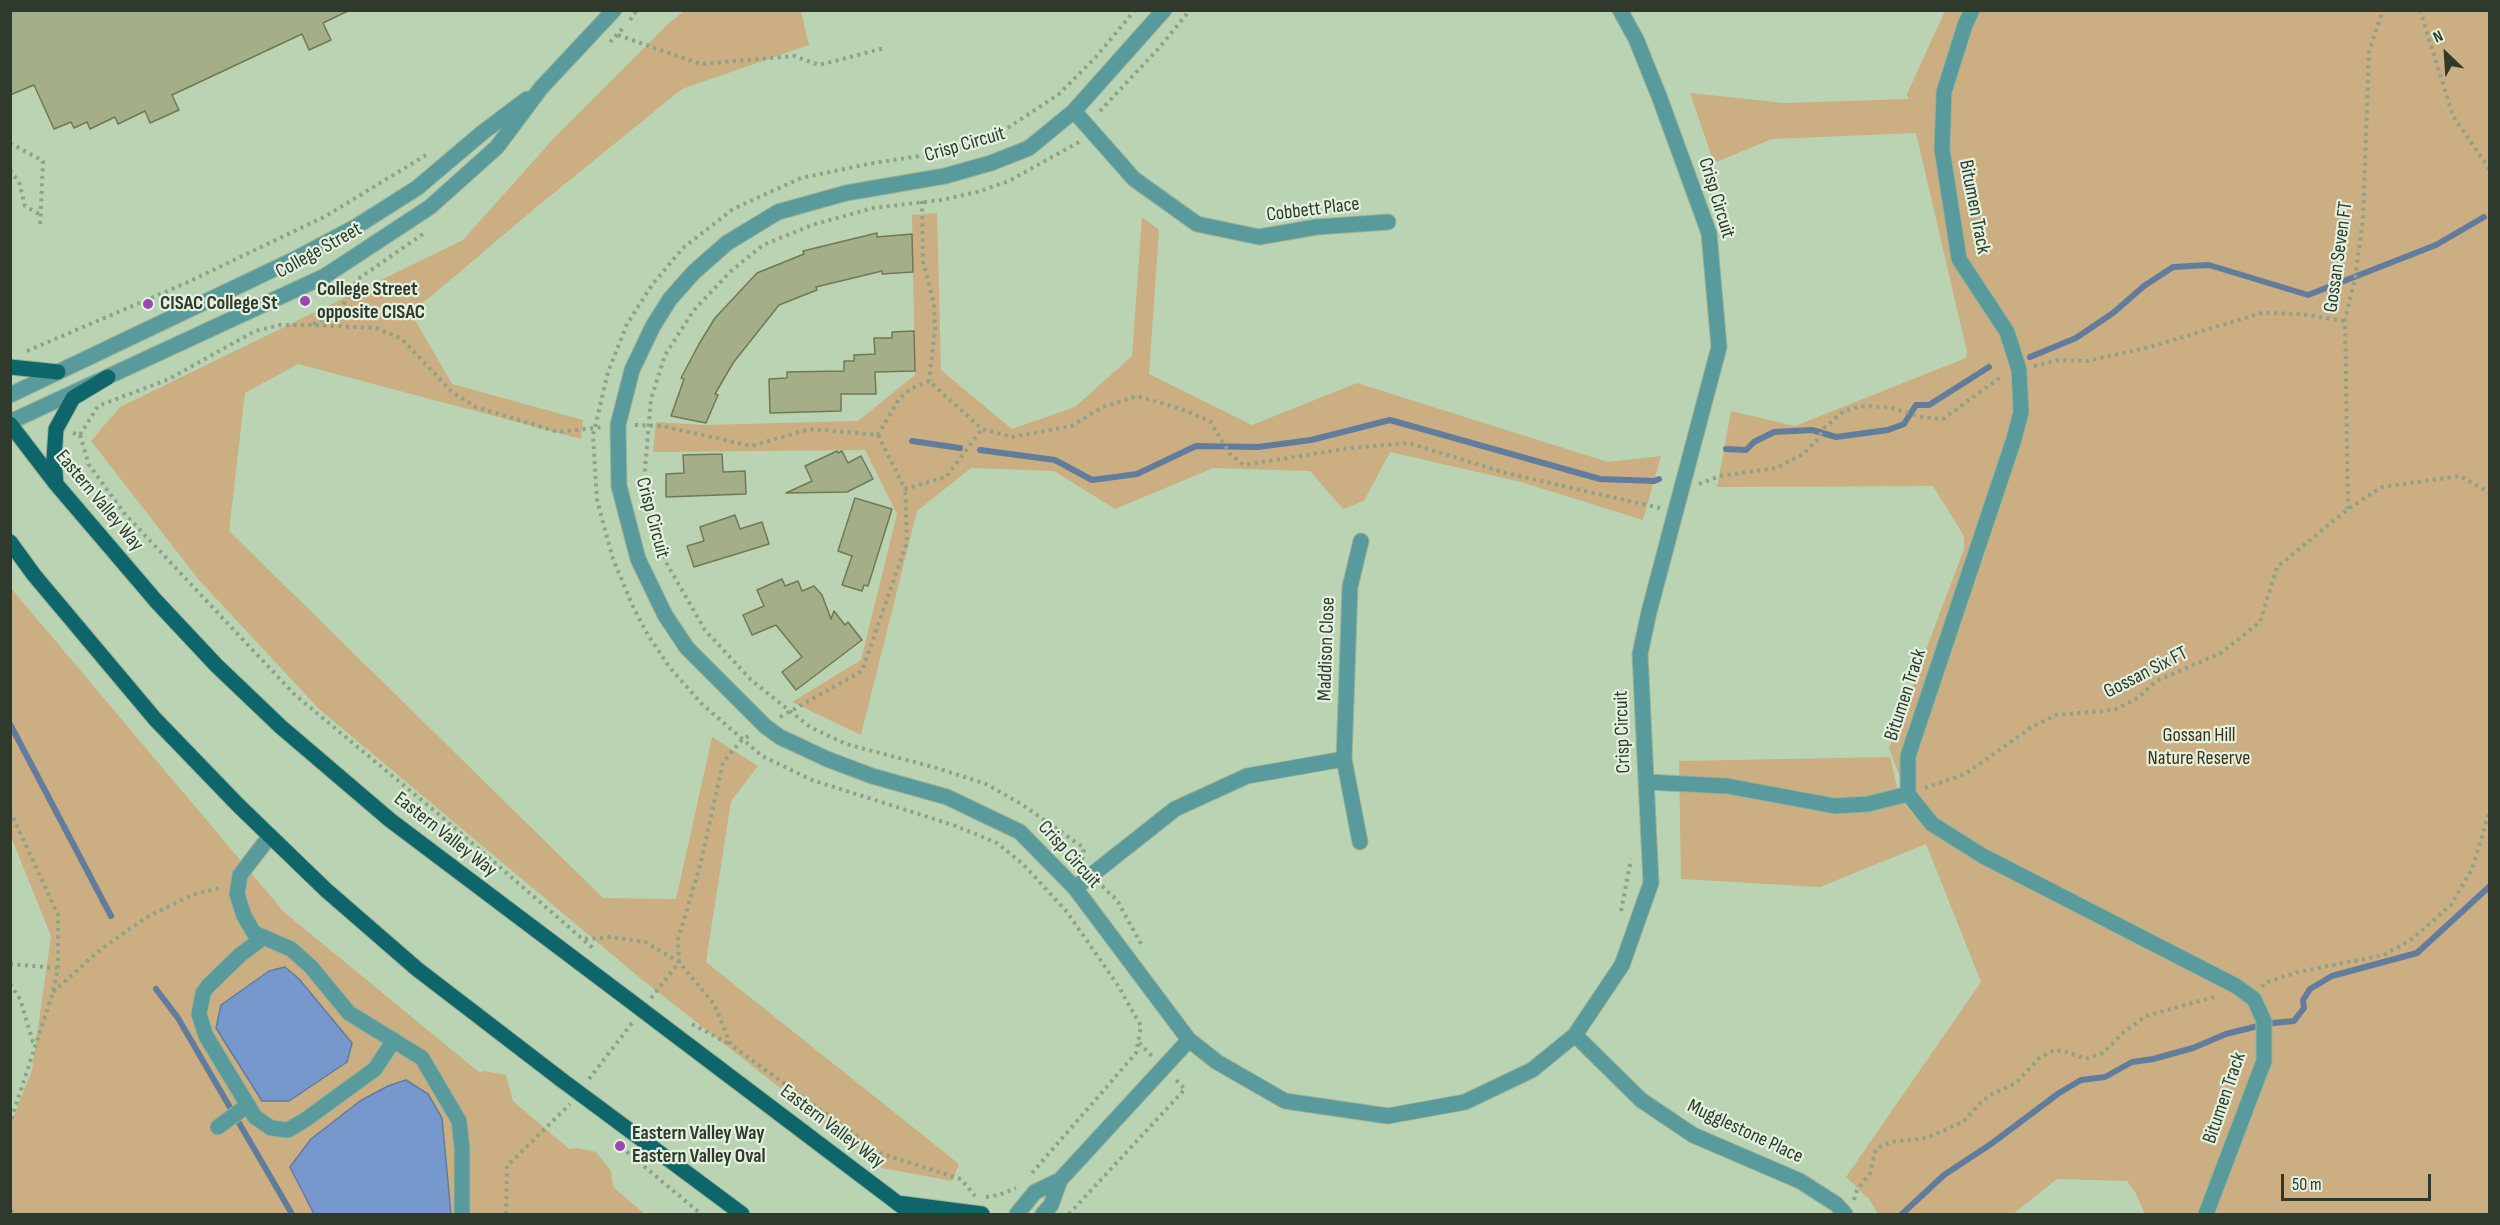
<!DOCTYPE html>
<style>
body{margin:0}
#map{position:relative;width:2500px;height:1225px;overflow:hidden;background:#bad4b3;font-family:"Sofia Sans Condensed",sans-serif}
canvas{display:block}
.frame{position:absolute;inset:0;border:12px solid #2f3a2d;pointer-events:none}
.north{position:absolute;left:2416px;top:24px;width:60px;height:60px;-webkit-text-stroke:4px #e3f1df;paint-order:stroke;rotate:335deg;font-size:16px;font-weight:700;line-height:24px;text-align:center;color:#2f3a2d}
.north::after{content:'';display:block;margin:auto;width:21px;height:27px;background:#2f3a2d;clip-path:polygon(50% 0,100% 100%,50% 72%,0 100%)}
.scale{position:absolute;left:2281px;top:1174px;width:150px;height:27px;box-sizing:border-box;border:3px solid #2f3a2d;border-top:0;padding-left:8px;font-size:18px;line-height:21px;white-space:nowrap;color:#2f3a2d;-webkit-text-stroke:4px #e3f1df;paint-order:stroke}
</style>
<div id="map">
<canvas width="2500" height="1225"></canvas>
<div class="frame"></div>
<div class="north">N</div>
<div class="scale">50 m</div>
</div>
<script>
const g = document.querySelector('canvas').getContext('2d');
g.lineJoin = 'round';
function fill(path, color) { g.fillStyle = color; g.fill(path, 'evenodd'); }
const shape = rows => new Path2D(rows.map(r => 'M' + r).join(''));
function trace(path, color, width, dash) { g.strokeStyle = color; g.lineWidth = width; g.lineCap = dash ? 'butt' : 'round'; g.setLineDash(dash || []); g.stroke(path); }
function label(font, color, halo, rows, align = 'center') {
  g.font = font + ' "Sofia Sans Condensed",sans-serif'; g.lineWidth = 4.5; g.setLineDash([]); g.textBaseline = 'middle'; g.strokeStyle = halo; g.fillStyle = color; for (const [text, x, y, turn = 0] of rows) {
    g.save(); g.translate(x, y); g.rotate((+turn || 0) * Math.PI / 180); g.textAlign = isNaN(turn) ? turn : align; if (halo) g.strokeText(text, 0, 0); g.fillText(text, 0, 0); g.restore();
  }
}
const green = shape([
 [684,11,801,11,809,45,682,89,539,205,411,313,452,384,583,420,581,439,298,364,245,393,229,531,603,898,676,899,712,737,758,766,731,801,706,962,959,1164,952,1181,882,1168,639,977,319,709,199,580,91,441,120,407,463,240,554,138,668,24],
 [1945,11,2489,11,2489,1214,2145,1214,2135,1192,2127,1181,2057,1179,2013,1214,1878,1214,1869,1199,1846,1177,1981,982,1926,844,1820,887,1681,879,1679,761,1890,757,1900,800,1914,815,1889,748,1964,549,1964,536,1933,486,1717,487,1731,411,1795,426,1966,358,1967,352,1916,133,1772,139,1714,163,1690,93,1785,103,1908,99,1907,94],
 [937,213,941,370,1012,429,1075,407,1132,356,1142,217,1159,230,1149,374,1252,425,1357,383,1608,462,1661,456,1643,520,1521,482,1390,452,1364,501,1343,509,1310,471,1213,468,1115,509,1054,471,971,468,917,511,861,735,792,702,861,660,897,514,865,450,653,452,656,422,703,425,858,421,915,375,912,215],
 [10,587,284,912,480,1073,484,1071,506,1075,513,1101,569,1149,577,1148,596,1152,611,1171,613,1187,645,1214,11,1214,11,1123,32,1070,51,936,11,837]
]);
const water = shape([
 [285,967,299,979,352,1043,347,1062,289,1101,262,1101,216,1028,221,1005,269,971,285,967],
 [406,1080,428,1094,442,1118,451,1214,314,1214,290,1167,311,1139,360,1101,388,1086,406,1080]
]);
const stream = shape([
 [2030,357,2076,338,2113,313,2144,286,2173,267,2209,265,2308,295,2436,245,2484,217],
 [912,441,960,448],
 [1726,449,1746,450,1754,442,1774,432,1812,430,1836,437,1888,430,1904,424,1916,405,1929,405,1989,367],
 [980,450,1055,460,1092,480,1137,474,1196,446,1258,447,1311,440,1390,420,1600,479,1654,481,1659,479],
 [10,724,111,916],
 [156,989,178,1018,292,1214],
 [2273,1023,2294,1021,2304,1008,2303,1000,2310,989,2332,976,2417,953,2490,886],
 [1902,1214,1944,1175,1991,1144,2059,1093,2081,1080,2105,1077,2132,1062,2153,1059,2193,1048,2226,1034,2258,1026]
]);
const building = shape([
 [10,10,350,10,323,23,331,40,309,50,302,34,172,95,179,110,150,123,145,111,118,124,115,117,90,129,87,122,74,128,71,122,54,129,34,85,10,95,10,10],
 [877,233,877,237,912,234,913,272,882,274,882,271,816,287,817,290,779,305,733,363,715,394,718,395,706,423,671,416,684,379,681,378,699,344,715,318,757,273,804,254,803,251,877,233],
 [914,331,915,371,875,372,876,394,841,394,841,411,770,413,769,379,787,378,787,372,844,371,844,361,854,361,854,355,875,354,874,338,892,338,892,332,914,331],
 [837,451,838,453,842,451,848,463,861,456,873,479,847,492,786,493,812,481,805,466,837,451],
 [722,454,723,472,745,471,746,494,666,497,666,474,684,473,683,455,722,454],
 [855,498,892,509,868,586,864,585,862,591,842,585,852,556,838,551,855,498],
 [735,515,740,529,762,522,769,544,694,567,687,546,704,541,700,527,735,515],
 [782,579,785,586,798,581,802,591,814,586,822,595,831,619,834,611,845,625,848,622,862,640,796,690,782,672,802,657,776,625,752,635,743,615,764,606,757,590,782,579]
]);
const path = shape([
 [2420,10,2453,116,2490,170],
 [630,20,637,10],
 [618,35,700,64,794,56,819,65,885,48],
 [610,42,625,26],
 [1100,111,1159,48,1190,10],
 [1079,142,1009,181,977,192,941,200,873,208,812,225,763,245,731,271,694,310,665,355,651,399,645,469,648,512,667,564,705,630,751,680,810,727,846,744,937,768,986,784,1023,805,1084,848,1082,861],
 [10,143,43,161,40,227],
 [10,170,19,182,25,206,39,214],
 [922,201,923,262,934,304,935,329,929,381],
 [313,324,339,312,358,279,423,234],
 [27,351,186,283,326,216,426,155],
 [2034,366,2059,360,2087,361,2150,347,2262,313,2301,314,2345,321],
 [635,425,662,426,751,446,810,429,878,435,899,399,910,389,929,381,982,429,1012,437,1071,426,1103,407,1137,396,1181,409,1210,421,1230,454,1244,465,1350,448,1408,443,1506,473,1660,508],
 [73,433,80,435,98,406,169,379,255,331,280,325,313,325,376,328,402,339,452,392,476,407,558,432,603,427],
 [80,435,89,465,124,513,295,695,448,822,595,950],
 [878,435,905,489,946,477,982,429],
 [1699,484,1720,476,1776,468,1803,454,1816,441,1825,427,1844,411,1861,406,1888,407,1922,417,1943,419,2002,376],
 [2348,509,2345,321,2355,278,2363,219,2369,51,2383,10],
 [780,717,862,671,907,542,905,489],
 [1925,788,1965,774,2032,727,2056,715,2114,710,2138,698,2156,681,2221,653,2260,622,2277,567,2348,509,2382,487,2460,476,2490,493],
 [10,811,58,915,58,968,53,992,10,1123],
 [1102,886,1117,900,1141,944],
 [1621,911,1631,859],
 [585,939,612,937,645,942,679,962,714,1004,731,1045,882,1154,961,1179,975,1196],
 [10,964,57,968],
 [10,984,20,999,33,1042,36,1043],
 [2262,987,2265,983,2298,972,2384,955,2412,939,2451,905,2472,869,2490,810],
 [53,992,101,949,147,917,192,895,223,887],
 [651,998,679,962,678,940,701,862,723,762,742,740,750,735],
 [692,1024,731,1045],
 [1139,1043,1153,1057],
 [589,1079,632,1023],
 [621,1147,701,1214],
 [1032,1173,1136,1053,1141,1026,1117,984,1067,912,1023,864,997,843,956,826,812,780,762,756,702,704,670,668,648,635,634,609,613,559,597,500,593,435,608,372,627,324,652,285,683,248,733,209,801,178,868,164,926,155,991,139,1059,94,1095,58,1135,10],
 [986,1197,999,1195,1016,1188],
 [1854,1200,1857,1190,1870,1173,1876,1149,1891,1142,1926,1138,1963,1122,1980,1103,1992,1094,2016,1083,2039,1058,2054,1050,2067,1052,2085,1059,2103,1053,2123,1033,2146,1016,2217,996],
 [10,1202,12,1214],
 [506,1214,507,1166,570,1104],
 [1069,1214,1185,1089,1175,1079]
]);
const minor = shape([
 [1164,10,1074,111,1029,148,991,163,945,176,846,193,778,212,727,243,694,272,670,299,653,326,632,370,618,425,619,486,638,559,665,615,687,648,765,726,780,737,827,759,872,776,947,797,1020,832,1075,888,1189,1040,1217,1062,1285,1101,1388,1116,1465,1102,1532,1070,1575,1035,1622,965,1651,883,1640,654,1649,612,1719,347,1709,233,1659,96,1636,39,1620,10],
 [1972,10,1965,25,1944,92,1942,149,1959,259,2007,332,2019,370,2021,412,2014,439,1908,756,1908,794,1932,824,1983,856,2236,986,2254,999,2264,1021,2264,1061,2206,1214],
 [1074,111,1134,179,1197,224,1259,237,1317,227,1388,222],
 [10,395,295,259,357,226,417,188,482,133,527,99],
 [10,422,325,276,430,207,497,147,541,88,614,10],
 [1646,782,1727,786,1835,806,1868,804,1908,794],
 [270,836,240,875,237,894,244,916,254,933,291,949,311,967,349,1013,422,1058,459,1121,462,1148,462,1214],
 [1360,842,1344,759,1350,587,1361,541],
 [1075,888,1175,809,1247,776,1344,759],
 [264,937,240,955,208,986,203,993,199,1014,206,1036,255,1117,271,1128,288,1130,305,1120,375,1069,394,1040],
 [1575,1035,1641,1100,1693,1135,1800,1181,1836,1204,1845,1214],
 [218,1127,248,1105],
 [1017,1214,1035,1192,1060,1180],
 [1043,1214,1051,1205,1060,1180,1189,1040]
]);
const major = shape([
 [10,367,58,372],
 [10,424,56,484,156,601,216,665,281,727,390,820,629,1000],
 [56,484,54,459,56,429,73,398,108,377],
 [10,542,34,575,155,719,238,805,326,890,417,969,563,1081],
 [658,1022,912,1214],
 [594,1104,742,1214],
 [897,1203,982,1214]
]);
const majorBridge = shape([
 [629,1000,658,1022],
 [563,1081,594,1104]
]);
const markers = [
 [305,301,6,"#9d46b3"],
 [148,304,6,"#9d46b3"],
 [620,1146,6,"#9d46b3"]
];
const streetNames = [
 ["Crisp Circuit",965,145,-16],
 ["Crisp Circuit",1716,198,73],
 ["Bitumen Track",1974,207,79],
 ["Cobbett Place",1313,210,-7],
 ["College Street",319,251,-29],
 ["Gossan Seven FT",2339,257,-82],
 ["Eastern Valley Way",99,501,50],
 ["Crisp Circuit",652,518,75],
 ["Maddison Close",1327,649,-88],
 ["Gossan Six FT",2146,673,-27],
 ["Bitumen Track",1906,695,-72],
 ["Crisp Circuit",1623,732,-92],
 ["Eastern Valley Way",445,835,38],
 ["Crisp Circuit",1069,855,48],
 ["Bitumen Track",2225,1098,-71],
 ["Eastern Valley Way",832,1127,37],
 ["Mugglestone Place",1745,1132,25]
];
const poiNames = [
 ["College Street",317,290],
 ["opposite CISAC",317,313],
 ["CISAC College St",160,304],
 ["Eastern Valley Way",632,1134],
 ["Eastern Valley Oval",632,1157]
];
const parkNames = [
 ["Gossan Hill",2199,736],
 ["Nature Reserve",2199,759]
];
fill(green, '#cbae81');
fill(water, '#7698cd');
trace(water, '#617c9d', 1.5);
trace(stream, '#617c9d', 6);
fill(building, '#a4ae88');
trace(building, '#707954', 1.5);
trace(minor, '#9bb296', 17);
trace(major, '#9bb296', 17);
trace(path, '#8da288', 4, [3, 4.5]);
trace(minor, '#599a9d', 15);
trace(major, '#0e666a', 15);
trace(majorBridge, '#9bb296', 17, []);
trace(majorBridge, '#0e666a', 15);
for (const [x, y, r, color] of markers) { const dot = new Path2D(); dot.arc(x, y, r, 0, 2 * Math.PI); g.fillStyle = color; g.fill(dot); trace(dot, '#e3f1df', 2); }
label('20px', '#2f3a2d', '#e3f1df', streetNames);
label('bold 20px', '#2f3a2d', '#e3f1df', poiNames, 'left');
label('20px', '#3f2f14', '#e3f1df', parkNames);
</script>
